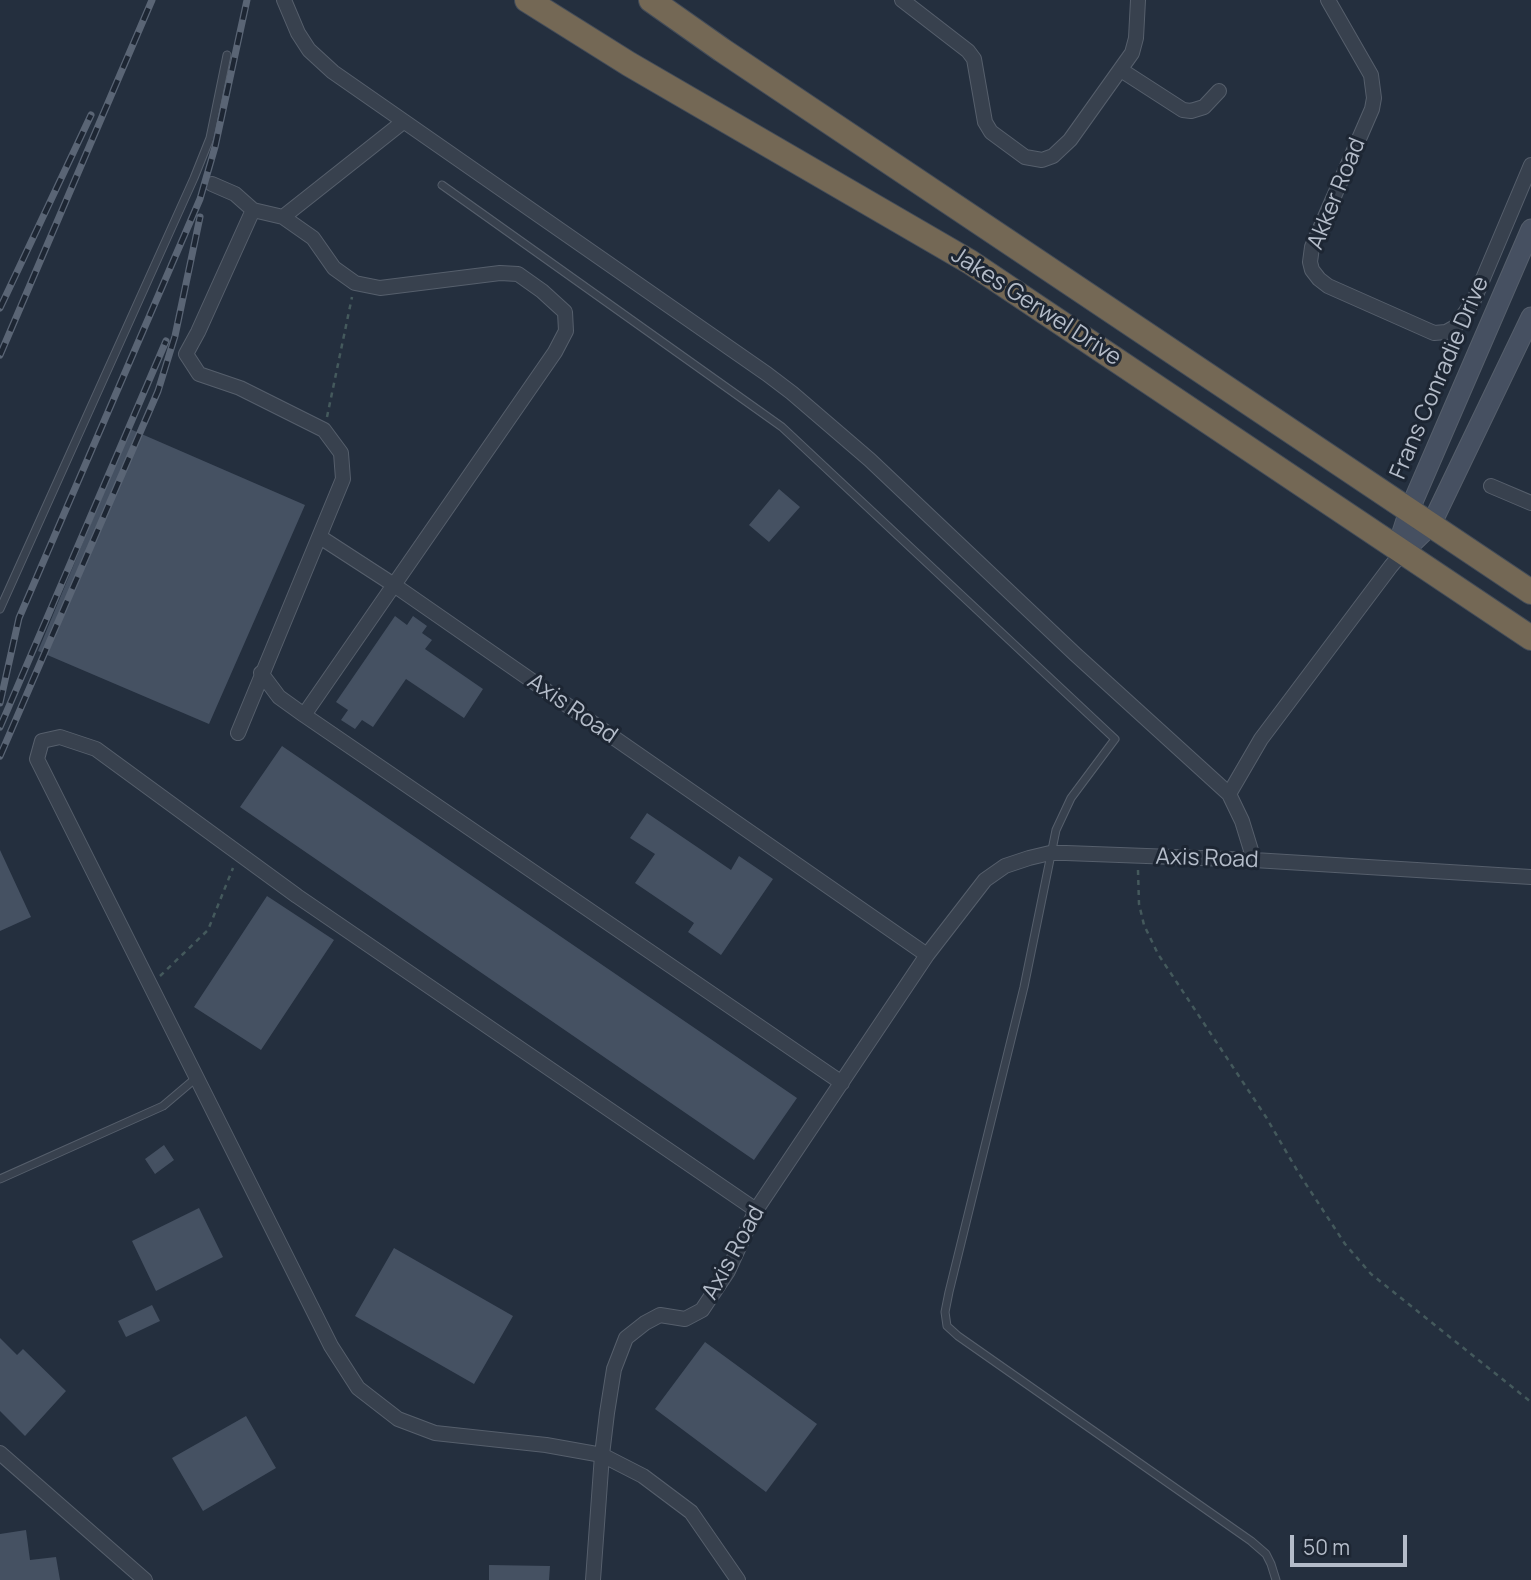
<!DOCTYPE html>
<style>
body{margin:0}
#map{position:relative;width:1531px;height:1580px;overflow:hidden;background:#242f3e;font-family:Manrope,sans-serif}
canvas{display:block}
.scale{position:absolute;left:1290px;top:1535px;width:117px;height:32px;box-sizing:border-box;border:4px solid #b4bcc9;border-top:0;padding-left:9px;font-size:21px;line-height:24px;white-space:nowrap;color:#b4bcc9;-webkit-text-stroke:5px #1d2633;paint-order:stroke}
</style>
<div id="map">
<canvas width="1531" height="1580"></canvas>
<div class="scale">50 m</div>
</div>
<script>
const g = document.querySelector('canvas').getContext('2d');
g.lineJoin = 'round';
function fill(path, color) { g.fillStyle = color; g.fill(path, 'evenodd'); }
const shape = rows => new Path2D(rows.map(r => 'M' + r).join(''));
function trace(path, color, width, dash) { g.strokeStyle = color; g.lineWidth = width; g.lineCap = dash ? 'butt' : 'round'; g.setLineDash(dash || []); g.stroke(path); }
function label(font, color, halo, rows, align = 'center') {
  g.font = font + ' Manrope,sans-serif'; g.lineWidth = 6; g.setLineDash([]); g.textBaseline = 'middle'; g.strokeStyle = halo; g.fillStyle = color; for (const [text, x, y, turn = 0] of rows) {
    g.save(); g.translate(x, y); g.rotate((+turn || 0) * Math.PI / 180); g.textAlign = isNaN(turn) ? turn : align; if (halo) g.strokeText(text, 0, 0); g.fillText(text, 0, 0); g.restore();
  }
}
const building = shape([
 [130,429,305,505,209,724,38,651],
 [779,489,800,507,769,542,749,525],
 [395,616,407,625,413,616,427,626,422,633,432,640,425,649,483,689,464,718,406,679,373,727,362,720,355,729,341,720,348,710,336,702],
 [282,746,797,1098,754,1160,240,807],
 [647,813,731,870,739,856,773,879,721,955,688,932,694,923,635,883,655,854,630,838],
 [0,850,31,917,0,931],
 [267,896,334,940,261,1050,194,1007],
 [164,1145,174,1160,155,1174,145,1159],
 [199,1208,223,1257,156,1291,132,1241],
 [394,1248,513,1316,474,1384,355,1316],
 [152,1305,160,1321,126,1337,118,1321],
 [0,1338,17,1355,23,1349,66,1391,25,1436,0,1411],
 [705,1342,817,1424,766,1492,655,1409],
 [246,1416,276,1468,203,1511,172,1458],
 [26,1530,30,1560,56,1557,60,1580,0,1580,0,1534],
 [489,1565,550,1566,549,1580,489,1580]
]);
const path = shape([
 [327,417,352,297],
 [1138,870,1139,904,1144,925,1158,954,1266,1117,1298,1172,1345,1244,1371,1274,1531,1402],
 [160,976,208,930,233,868]
]);
const lane = shape([
 [442,185,782,427,1115,739,1071,798,1056,830,1024,987,949,1292,945,1312,947,1326,958,1336,1251,1541,1266,1554,1271,1564,1276,1580],
 [0,609,194,178,210,138,227,55],
 [0,1179,163,1106,196,1078]
]);
const street = shape([
 [284,0,298,33,309,50,333,72,767,374,792,393,870,460,1075,654,1229,794,1242,821,1254,860],
 [902,0,968,51,974,59,985,122,991,132,1025,157,1042,160,1053,156,1070,140,1132,53,1136,38,1138,0],
 [1328,0,1371,75,1374,98,1372,109,1312,247,1310,262,1312,270,1319,279,1328,286,1434,333,1446,332,1455,327,1474,300,1531,165],
 [1121,70,1183,110,1191,111,1204,107,1219,91],
 [212,184,235,194,253,210,283,217,313,238,334,268,355,283,380,288,500,273,518,274,542,291,565,312,566,331,555,352,304,715],
 [283,217,403,122],
 [1491,486,1531,503],
 [320,537,394,585,927,955],
 [261,673,279,697,304,715,842,1083],
 [238,733,343,479,341,453,324,430,240,388,199,374,186,354,198,332,253,210],
 [1229,794,1261,739,1391,566,1403,552],
 [0,1453,145,1580],
 [593,1580,602,1455,607,1413,614,1369,626,1338,645,1323,660,1315,685,1319,702,1310,728,1271,756,1210,927,955,985,880,1005,866,1029,858,1050,853,1066,853,1254,860,1531,877],
 [738,1580,691,1512,643,1476,602,1455,546,1445,435,1433,398,1419,358,1388,331,1346,37,759,42,741,60,737,96,749,297,896,756,1210]
]);
const secondary = shape([
 [1397,548,1409,511,1531,229],
 [1403,552,1431,525,1531,317]
]);
const highway = shape([
 [527,0,629,64,970,262,1531,638],
 [651,0,722,50,1531,592]
]);
const rail = shape([
 [0,308,91,115],
 [0,355,152,0],
 [0,703,19,618,200,199,215,147,247,0],
 [0,727,166,341],
 [0,756,158,391,175,336,200,217]
]);
const streetNames = [
 ["Akker Road",1337,194,-68],
 ["Jakes Gerwel Drive",1036,307,33],
 ["Frans Conradie Drive",1440,378,-67],
 ["Axis Road",572,709,35],
 ["Axis Road",1207,859,2],
 ["Axis Road",734,1253,-61]
];
fill(building, '#455162');
trace(lane, '#565f6c', 9);
trace(street, '#565f6c', 16);
trace(secondary, '#565f6c', 21);
trace(highway, '#434c59', 26);
trace(path, '#44595c', 2.5, [5, 5]);
trace(lane, '#38414e', 7);
trace(street, '#38414e', 14);
trace(secondary, '#465061', 19);
trace(highway, '#746855', 24);
trace(rail, '#5a6575', 7);
trace(rail, '#1d2633', 4.5, [13]);
label('23px', '#b4bcc9', '#1d2633', streetNames);
</script>
